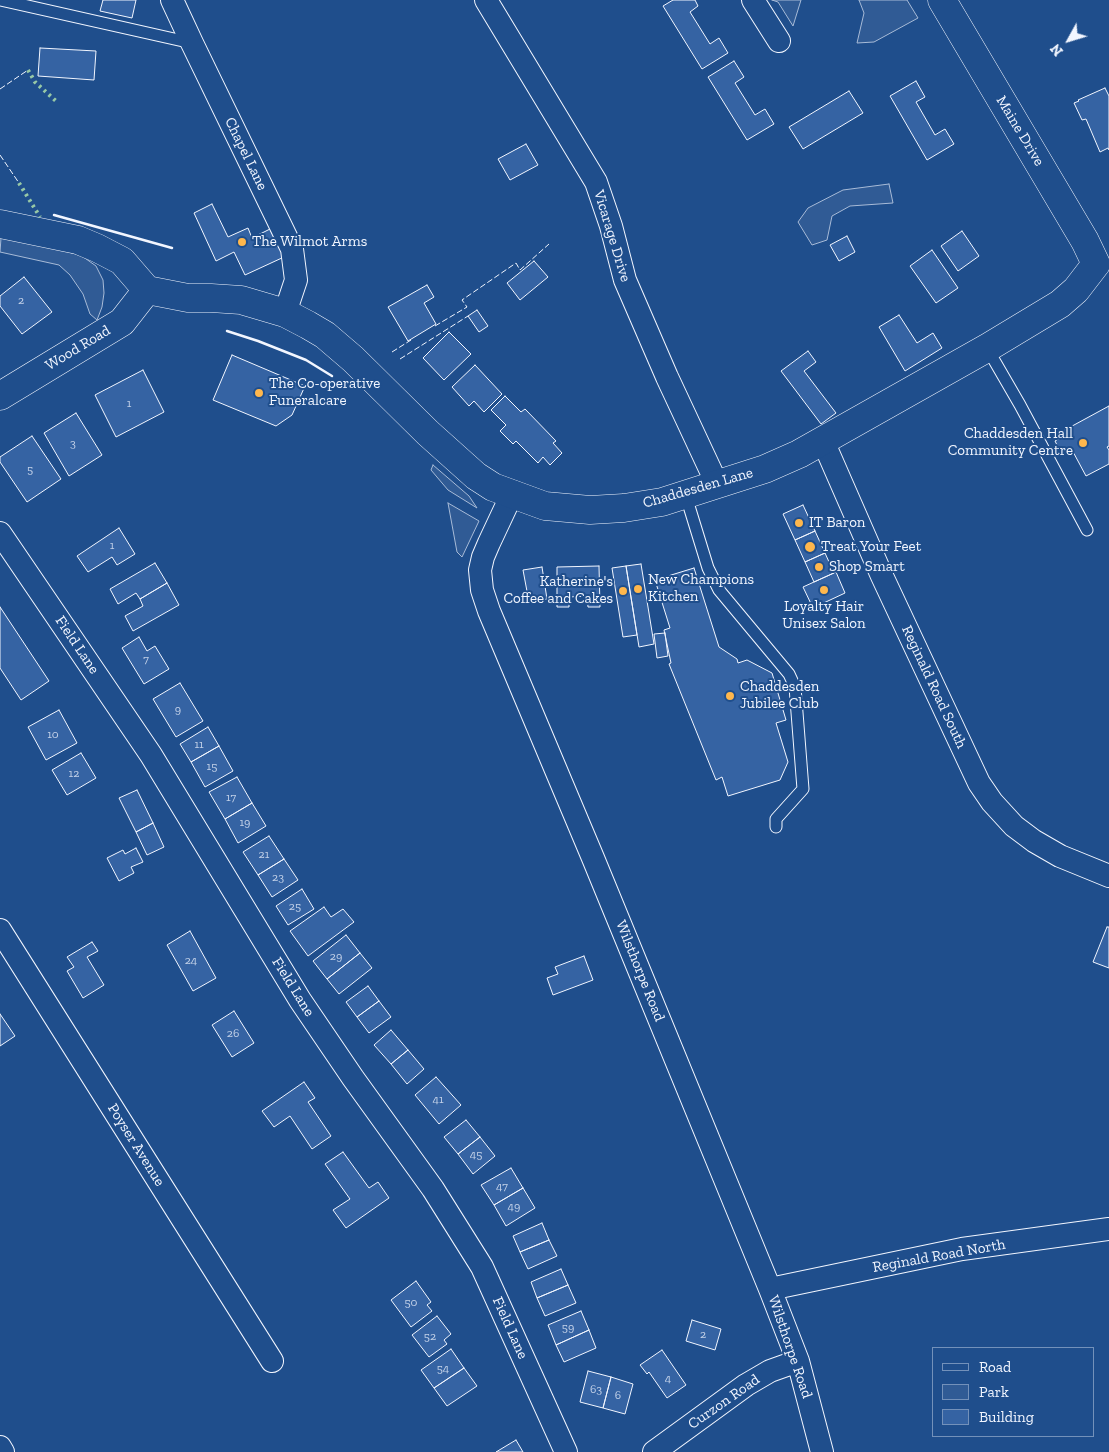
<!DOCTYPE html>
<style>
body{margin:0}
#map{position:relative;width:1109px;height:1452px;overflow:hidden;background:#1f4e8c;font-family:"Zilla Slab",serif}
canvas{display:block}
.legend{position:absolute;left:932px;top:1347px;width:162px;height:90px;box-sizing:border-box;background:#1f4e8c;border:1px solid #7391ba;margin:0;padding:6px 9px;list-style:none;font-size:15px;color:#f2f6ff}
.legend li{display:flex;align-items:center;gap:10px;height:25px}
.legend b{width:25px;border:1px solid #7391ba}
.north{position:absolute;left:1044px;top:15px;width:50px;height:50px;-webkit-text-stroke:4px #1f4e8c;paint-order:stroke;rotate:231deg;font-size:14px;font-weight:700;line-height:20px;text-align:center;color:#f2f6ff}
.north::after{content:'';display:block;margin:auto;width:18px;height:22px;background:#f2f6ff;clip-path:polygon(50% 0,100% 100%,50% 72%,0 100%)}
</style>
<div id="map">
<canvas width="1109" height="1452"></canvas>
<ul class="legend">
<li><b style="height:6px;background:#1f4e8c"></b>Road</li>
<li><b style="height:14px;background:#305b95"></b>Park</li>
<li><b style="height:14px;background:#3563a3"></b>Building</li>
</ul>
<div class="north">N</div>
</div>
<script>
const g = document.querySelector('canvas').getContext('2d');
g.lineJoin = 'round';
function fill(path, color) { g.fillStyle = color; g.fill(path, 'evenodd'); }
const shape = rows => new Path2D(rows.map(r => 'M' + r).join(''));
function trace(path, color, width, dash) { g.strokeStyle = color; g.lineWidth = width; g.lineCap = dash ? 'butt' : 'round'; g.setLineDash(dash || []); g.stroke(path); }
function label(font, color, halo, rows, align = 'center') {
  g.font = font + ' "Zilla Slab",serif'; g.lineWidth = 4; g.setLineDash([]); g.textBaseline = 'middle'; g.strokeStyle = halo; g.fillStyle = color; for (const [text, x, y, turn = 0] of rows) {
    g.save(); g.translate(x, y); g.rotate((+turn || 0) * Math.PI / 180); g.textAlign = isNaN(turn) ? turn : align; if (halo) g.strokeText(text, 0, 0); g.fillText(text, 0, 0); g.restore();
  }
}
const green = shape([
 [772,0,801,0,793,26,778,2,772,0],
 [859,0,907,0,918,18,874,42,857,43,864,13,859,0],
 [889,184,893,203,850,206,832,216,827,240,812,245,798,222,808,208,843,190,889,184],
 [1,238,62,250,82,256,96,266,103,280,104,293,102,307,97,320,90,314,83,294,70,275,59,265,0,252,1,238],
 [433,465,469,496,477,508,448,490,431,470,433,465],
 [448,503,479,521,462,557,457,552,448,503]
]);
const building = shape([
 [103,0,136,0,132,18,100,11,103,0],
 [673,0,695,0,698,6,690,12,710,44,719,38,728,53,702,69,663,6,673,0],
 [40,48,96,51,94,80,38,76,40,48],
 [734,61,744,77,735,83,755,115,765,109,774,124,747,140,708,77,734,61],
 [916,81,925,97,916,102,935,135,945,129,954,144,927,160,890,96,916,81],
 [1105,88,1109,96,1109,150,1108,148,1100,152,1086,119,1082,120,1074,103,1079,101,1078,100,1105,88],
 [849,91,863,113,803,149,789,127,849,91],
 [526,144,538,165,510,180,498,159,526,144],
 [212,204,228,237,248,228,252,238,270,229,284,257,245,275,234,252,216,261,194,213,212,204],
 [962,231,979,256,958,271,941,246,962,231],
 [847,236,855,252,839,261,830,245,847,236],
 [932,250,958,288,936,303,910,266,932,250],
 [534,261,548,277,520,300,507,283,534,261],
 [24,277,52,312,22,334,0,306,0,296,24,277],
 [427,285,434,297,424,303,436,324,408,341,388,307,427,285],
 [477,310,488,326,479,332,468,316,477,310],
 [899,315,917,343,933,333,942,348,905,371,879,327,899,315],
 [449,332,471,354,444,380,423,358,449,332],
 [808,351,816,362,804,371,836,413,821,424,781,371,808,351],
 [232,355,305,386,292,415,276,426,213,400,232,355],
 [475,365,502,394,484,412,474,401,469,406,452,387,475,365],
 [143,370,164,412,116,437,95,395,143,370],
 [505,396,521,412,525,409,556,441,553,443,562,453,550,465,543,457,538,463,516,441,513,444,500,431,506,425,491,410,505,396],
 [1109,406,1109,446,1107,447,1109,450,1109,464,1086,476,1071,448,1061,453,1055,441,1065,435,1063,431,1109,406],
 [76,413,102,455,69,476,44,433,76,413],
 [32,436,61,479,27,502,0,462,0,457,32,436],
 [803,505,815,531,795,540,783,514,803,505],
 [119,528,135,554,117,565,112,557,88,572,77,556,119,528],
 [815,531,825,553,805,562,795,540,815,531],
 [825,553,834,573,814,582,805,562,825,553],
 [155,563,167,583,140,599,136,593,118,604,110,589,155,563],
 [641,564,654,644,639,647,626,566,641,564],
 [599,566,600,607,588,607,587,596,569,597,569,607,557,607,557,567,599,566],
 [626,566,637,635,623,637,612,568,626,566],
 [542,567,547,599,529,602,523,570,542,567],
 [694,568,719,647,737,659,738,663,747,660,772,673,786,720,776,723,788,762,780,780,728,796,722,777,716,780,669,664,671,663,664,630,670,628,655,580,694,568],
 [836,572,845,593,813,608,803,587,836,572],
 [167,583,179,605,133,631,125,616,143,606,140,599,167,583],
 [0,607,49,681,21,700,0,668,0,607],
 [665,633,668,656,657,658,654,634,665,633],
 [139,637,147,651,155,646,169,669,144,684,122,648,139,637],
 [180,683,203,721,176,737,153,699,180,683],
 [59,710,77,743,46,760,28,727,59,710],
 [208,727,219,746,191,762,180,744,208,727],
 [219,746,233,771,205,787,191,762,219,746],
 [81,753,96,778,67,795,52,770,81,753],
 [237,777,252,803,225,819,209,792,237,777],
 [137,790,153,823,136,832,119,798,137,790],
 [252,803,266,826,238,843,225,819,252,803],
 [153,823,164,847,147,855,136,832,153,823],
 [269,836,284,859,258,875,243,852,269,836],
 [136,848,143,862,131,867,134,873,119,881,107,858,123,850,125,854,136,848],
 [284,859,298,880,272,897,258,875,284,859],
 [302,889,314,909,288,925,276,906,302,889],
 [324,907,331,917,343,909,354,922,308,956,290,931,324,907],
 [1107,927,1109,927,1109,968,1093,962,1107,927],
 [190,931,216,978,193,991,167,945,190,931],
 [346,935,360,953,327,979,313,961,346,935],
 [92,942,98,951,87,957,104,985,83,998,67,971,74,967,67,957,92,942],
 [360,953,372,968,339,994,327,979,360,953],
 [584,956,593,980,553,995,547,978,558,974,555,967,584,956],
 [368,986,379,1001,357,1017,346,1002,368,986],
 [379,1001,391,1017,369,1033,357,1017,379,1001],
 [234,1011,254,1043,232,1057,212,1025,234,1011],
 [0,1014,15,1036,0,1046,0,1014],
 [391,1030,408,1050,391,1064,374,1045,391,1030],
 [408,1050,424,1069,407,1084,391,1064,408,1050],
 [436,1077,461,1105,439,1124,415,1095,436,1077],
 [304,1082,315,1098,308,1102,331,1136,312,1149,290,1116,274,1127,262,1111,304,1082],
 [466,1120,480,1137,458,1154,444,1137,466,1120],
 [480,1137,495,1156,473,1174,458,1154,480,1137],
 [343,1152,369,1188,378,1182,389,1198,346,1228,333,1210,350,1199,325,1164,343,1152],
 [511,1168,523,1188,494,1205,481,1185,511,1168],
 [523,1188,535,1208,506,1226,494,1205,523,1188],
 [542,1223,549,1240,520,1252,513,1236,542,1223],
 [549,1240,557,1256,528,1269,520,1252,549,1240],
 [561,1269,568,1285,537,1298,531,1282,561,1269],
 [416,1281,431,1302,427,1305,432,1311,411,1327,391,1300,416,1281],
 [568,1285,576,1303,545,1316,537,1298,568,1285],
 [581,1311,589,1330,556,1345,548,1325,581,1311],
 [437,1316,451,1334,444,1340,447,1344,429,1357,412,1335,437,1316],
 [692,1320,721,1329,715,1350,686,1341,692,1320],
 [589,1330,596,1348,564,1362,556,1345,589,1330],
 [451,1349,464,1368,434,1388,421,1370,451,1349],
 [662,1350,686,1385,667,1398,649,1372,647,1374,640,1365,662,1350],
 [464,1368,477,1386,447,1406,434,1388,464,1368],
 [588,1371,611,1377,603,1408,580,1402,588,1371],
 [611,1377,633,1384,625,1414,603,1408,611,1377],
 [516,1440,523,1452,496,1452,516,1440]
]);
const lane = shape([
 [1,0,192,43],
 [987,348,1020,405,1087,530],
 [685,493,708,568,719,590,789,674,795,687,803,789,776,819,776,827]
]);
const street = shape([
 [172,0,192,43,292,249,296,280,285,313],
 [486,0,596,182,611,226,625,280,667,377,717,484],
 [753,0,779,41],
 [823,441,882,576,979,783,992,802,1014,826,1034,841,1060,856,1109,876],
 [512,494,489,543,483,557,480,570,482,590,489,611,593,858,770,1289,798,1361,822,1452],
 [0,533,151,755,300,1000,353,1078,433,1189,482,1267,566,1452],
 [0,930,272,1361],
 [770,1289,962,1249,1109,1229],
 [0,1447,3,1452],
 [654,1452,746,1385,770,1371,798,1361]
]);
const secondary = shape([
 [942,0,1085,241,1096,264],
 [0,224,78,240,97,248,122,261,147,290],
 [147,290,188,298,211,298,241,300,285,313,308,325,325,335,353,359,428,433,476,476,493,487,545,506,590,510,624,508,662,502,765,469,799,454,987,348,1060,304,1076,290,1096,264],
 [0,396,122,322,147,290]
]);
const hedge = shape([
 [28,70,35,82,57,102],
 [19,183,40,217]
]);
const fence = shape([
 [0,89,28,70],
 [0,155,19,183],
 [435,326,467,307,462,300,516,263,520,270,549,244],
 [392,352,411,340],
 [400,359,468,316]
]);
const wall = shape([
 [54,215,172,248],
 [227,331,258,341,306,360,332,376]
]);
const markers = [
 [242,242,5,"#ffb74d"],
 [259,393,5,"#ffb74d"],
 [1083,443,5,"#ffb74d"],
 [799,523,5,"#ffb74d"],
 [810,547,6,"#ffb74d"],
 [819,567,5,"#ffb74d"],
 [638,589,5,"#ffb74d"],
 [824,590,5,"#ffb74d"],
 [623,591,5,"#ffb74d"],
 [730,696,5,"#ffb74d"]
];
const numberNames = [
 ["2",21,301],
 ["1",129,404],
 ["3",73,444],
 ["5",30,470],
 ["1",112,546],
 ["7",146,660],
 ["9",178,710],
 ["10",53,735],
 ["11",199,745],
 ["15",212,767],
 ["12",74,774],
 ["17",231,798],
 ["19",245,823],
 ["21",264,855],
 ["23",278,878],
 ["25",295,907],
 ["29",336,957],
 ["24",191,961],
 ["26",233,1034],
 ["41",438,1100],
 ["45",476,1155],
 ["47",502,1187],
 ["49",514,1207],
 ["50",411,1303],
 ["59",568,1328],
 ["2",703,1335],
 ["52",430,1337],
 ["54",443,1369],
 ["4",668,1379],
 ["63",596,1390],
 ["6",618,1396]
];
const streetNames = [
 ["Maine Drive",1020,131,59],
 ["Chapel Lane",246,154,64],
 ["Vicarage Drive",612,236,73],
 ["Wood Road",78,348,-31],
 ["Chaddesden Lane",698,488,-16],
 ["Field Lane",77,645,56],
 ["Reginald Road South",934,687,65],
 ["Wilsthorpe Road",640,971,68],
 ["Field Lane",293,987,58],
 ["Poyser Avenue",136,1145,58],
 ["Reginald Road North",939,1256,-10],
 ["Field Lane",510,1328,66],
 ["Wilsthorpe Road",790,1347,71],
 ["Curzon Road",724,1402,-35]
];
const poiNames = [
 ["The Wilmot Arms",252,242],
 ["The Co-operative",269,384],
 ["Funeralcare",269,401],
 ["Chaddesden Hall",1073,434,"right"],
 ["Community Centre",1073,451,"right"],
 ["IT Baron",809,523],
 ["Treat Your Feet",821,547],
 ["Shop Smart",829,567],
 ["New Champions",648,580],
 ["Kitchen",648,597],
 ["Katherine's",613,582,"right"],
 ["Coffee and Cakes",613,599,"right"],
 ["Loyalty Hair",824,607,"center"],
 ["Unisex Salon",824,624,"center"],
 ["Chaddesden",740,687],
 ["Jubilee Club",740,704]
];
fill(green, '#305b95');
trace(green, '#a8bbd7', 1);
fill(building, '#3563a3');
trace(building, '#f2f6ff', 1);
trace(lane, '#f2f6ff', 13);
trace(street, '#f2f6ff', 24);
trace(secondary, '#f2f6ff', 29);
trace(lane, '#1f4e8c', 11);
trace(street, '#1f4e8c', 22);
trace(secondary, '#1f4e8c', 28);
trace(hedge, '#97c8a6', 4, [2.5, 4]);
trace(fence, '#f2f6ff', 1, [6, 2.5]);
trace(wall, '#f2f6ff', 2.5);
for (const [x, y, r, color] of markers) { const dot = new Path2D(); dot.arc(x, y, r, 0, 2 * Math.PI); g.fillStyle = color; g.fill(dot); trace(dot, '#1f4e8c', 2); }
label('12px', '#c3d1e8', null, numberNames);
label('15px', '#f2f6ff', '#1f4e8c', streetNames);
label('15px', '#f2f6ff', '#1f4e8c', poiNames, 'left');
</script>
